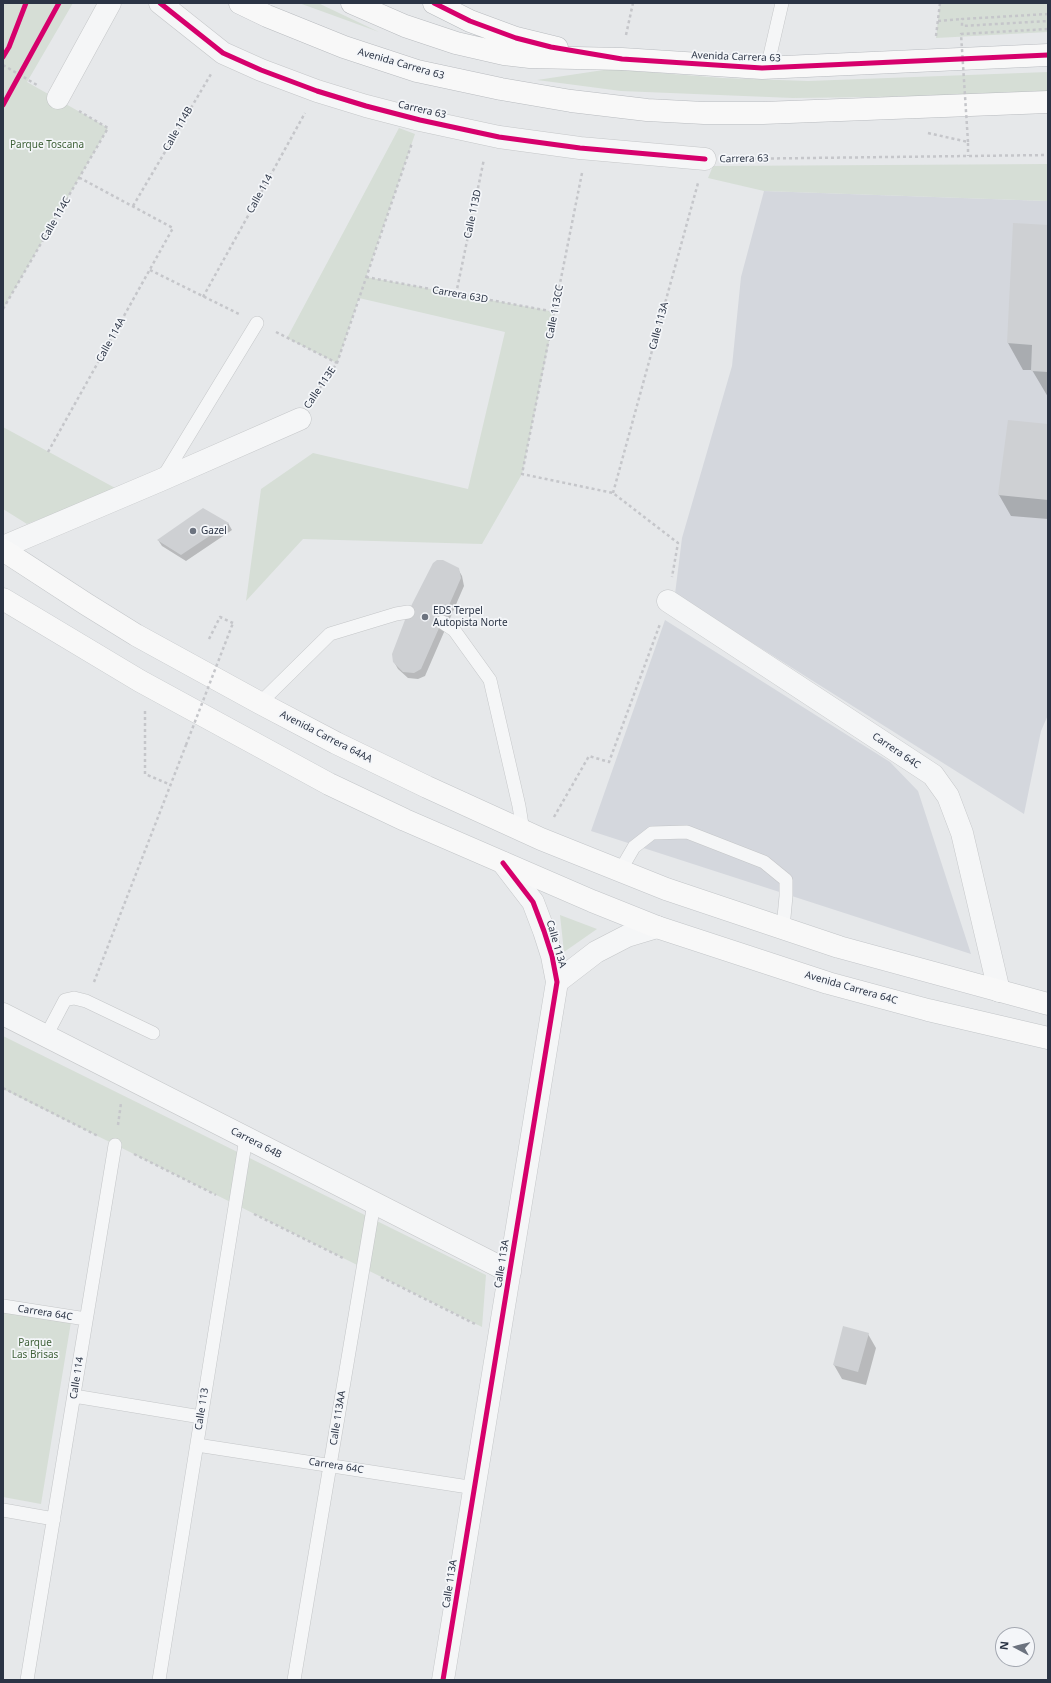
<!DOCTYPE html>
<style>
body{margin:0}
#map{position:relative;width:1051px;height:1683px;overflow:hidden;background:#e6e8ea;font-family:"Noto Sans",sans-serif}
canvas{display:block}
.frame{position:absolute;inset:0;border:4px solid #2b3445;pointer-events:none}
.north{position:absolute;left:995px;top:1627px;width:40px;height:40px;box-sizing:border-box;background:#f4f6f9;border:1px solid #a4a8b1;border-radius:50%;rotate:277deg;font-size:11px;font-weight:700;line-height:16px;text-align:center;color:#2b3445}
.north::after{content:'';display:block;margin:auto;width:14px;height:18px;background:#6c737f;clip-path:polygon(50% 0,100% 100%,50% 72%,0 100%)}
</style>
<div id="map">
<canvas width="1051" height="1683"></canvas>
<div class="frame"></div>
<div class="north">N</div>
</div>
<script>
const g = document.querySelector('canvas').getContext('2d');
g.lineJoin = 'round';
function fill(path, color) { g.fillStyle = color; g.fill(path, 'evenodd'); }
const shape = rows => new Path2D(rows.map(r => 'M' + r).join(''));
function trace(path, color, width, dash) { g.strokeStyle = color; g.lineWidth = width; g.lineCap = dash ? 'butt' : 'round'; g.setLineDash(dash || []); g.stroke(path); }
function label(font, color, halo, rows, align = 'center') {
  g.font = font + ' "Noto Sans",sans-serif'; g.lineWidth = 3.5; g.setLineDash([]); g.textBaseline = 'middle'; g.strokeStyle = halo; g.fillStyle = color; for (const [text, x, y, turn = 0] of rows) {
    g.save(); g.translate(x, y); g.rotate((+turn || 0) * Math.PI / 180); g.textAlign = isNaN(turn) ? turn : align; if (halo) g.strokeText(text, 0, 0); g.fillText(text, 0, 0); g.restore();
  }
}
const built = shape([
 [764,191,1048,201,1048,715,1041,731,1024,814,675,594,682,538,732,366,741,277],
 [665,620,890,762,918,791,971,954,591,831]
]);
const green = shape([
 [3,3,73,3,27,82,108,128,3,309],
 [299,3,318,3,379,32],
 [940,3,1048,3,1048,32,936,38],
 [610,69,723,78,808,81,1048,72,1048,92,949,96,793,98,621,91,537,80],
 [399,128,415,134,366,277,555,312,522,474,482,544,303,539,246,601,261,489,313,453,468,489,505,332,359,298,337,363,287,338],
 [1048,164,1048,201,764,191,708,178,713,166],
 [3,427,117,489,27,524,3,509],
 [560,915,597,929,564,952],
 [3,1036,486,1275,482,1327,3,1089],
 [3,1310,71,1322,41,1504,3,1497]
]);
const shadow = shape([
 [1048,226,1048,397,1032,370,1023,370,1008,343],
 [1048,425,1048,519,1011,516,999,495],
 [228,523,232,530,186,561,162,546,158,540],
 [458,569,462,576,464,586,425,676,418,679,408,678,398,669,394,662],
 [868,1334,876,1348,866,1385,842,1379,834,1365]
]);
const building = shape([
 [1013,223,1048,225,1048,372,1031,371,1032,345,1007,343],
 [1008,420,1048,424,1048,500,998,495],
 [203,508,229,523,181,555,157,540],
 [437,560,443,560,459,568,461,578,421,669,414,673,403,672,393,662,392,654,408,612,433,563],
 [843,1326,869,1333,858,1372,833,1365]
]);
const path = shape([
 [1048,14,962,19,962,26,1048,21],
 [938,21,962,19],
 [626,35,633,3],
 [936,36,940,3],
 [3,65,37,85],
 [928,133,968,142,968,156],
 [729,159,1048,155],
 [582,173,522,474,613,493,678,543,672,577],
 [133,206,211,74],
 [150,270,239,314],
 [366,277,555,312],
 [456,294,484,159],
 [203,297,305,113],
 [3,309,108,128,79,111],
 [276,332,337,363],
 [313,398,337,363,412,143],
 [48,452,173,228,80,178],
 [613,493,698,183],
 [209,639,220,617,233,623],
 [145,711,145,774,171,785],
 [554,817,589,756,609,762,660,624],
 [94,982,186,745],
 [3,1088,98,1136],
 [118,1125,121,1103],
 [134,1154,216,1195],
 [254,1214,345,1259],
 [381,1277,475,1324]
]);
const service = shape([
 [767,68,782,3],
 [162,479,257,323],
 [442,622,454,630,490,680,519,806,523,831],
 [260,703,330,634,396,614,408,612],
 [620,871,634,847,652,833,687,832,764,862,786,880,786,896,783,928],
 [46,1036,65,1000,74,998,86,1001,153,1033],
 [3,1306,86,1319],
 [74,1396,201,1417],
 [197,1445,475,1488],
 [3,1510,54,1519],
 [27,1680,115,1145],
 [159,1680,246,1138],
 [294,1680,374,1203]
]);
const minor = shape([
 [160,3,223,53,261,70,317,91,366,106,420,120,499,137,580,148,705,159],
 [58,98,110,3],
 [3,547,161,480,300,419],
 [668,601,933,775,948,796,962,833,999,991],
 [557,982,596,952,627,936,657,927],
 [3,1014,510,1272],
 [443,1680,557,982,552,956,544,931,533,902,503,863]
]);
const primary = shape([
 [3,550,86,604,136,635,260,703,336,743,427,787,541,839,666,889,839,947,1048,1004],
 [3,599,140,681,329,784,405,820,592,901,657,927,828,983,928,1010,1048,1038]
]);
const trunk = shape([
 [240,3,267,16,344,47,417,71,501,89,571,101,647,110,704,113,763,113,1048,102],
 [352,3,405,26,456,43,504,54,530,57,622,59,762,68,1048,55],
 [434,3,470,21,516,38,557,48]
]);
const pathBridge = shape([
 [968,142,961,34,1048,29],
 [186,745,233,623]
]);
const cycleway = shape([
 [160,3,223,53,261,70,317,91,366,106,420,120,499,137,580,148,705,159],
 [434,3,470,21,516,38,551,47,622,59,762,68,1048,55],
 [3,57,9,47,26,3],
 [3,105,59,3],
 [443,1680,557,982,552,956,544,931,533,902,503,863]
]);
const markers = [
 [193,531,4,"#6c737f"],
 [425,617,4,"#6c737f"]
];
const streetNames = [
 ["Avenida Carrera 63",736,57,2],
 ["Avenida Carrera 63",401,64,16],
 ["Carrera 63",422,110,13],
 ["Calle 114B",178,129,-60],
 ["Carrera 63",744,159,-1],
 ["Calle 114",260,194,-61],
 ["Calle 113D",473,214,-78],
 ["Calle 114C",56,219,-60],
 ["Carrera 63D",460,295,10],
 ["Calle 113CC",555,312,-79],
 ["Calle 113A",659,326,-75],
 ["Calle 114A",111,340,-61],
 ["Calle 113E",320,388,-56],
 ["Avenida Carrera 64AA",326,737,27],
 ["Carrera 64C",896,751,34],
 ["Calle 113A",556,944,74],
 ["Avenida Carrera 64C",851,988,16],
 ["Carrera 64B",256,1143,27],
 ["Calle 113A",502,1264,-81],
 ["Carrera 64C",45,1313,9],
 ["Calle 114",77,1378,-81],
 ["Calle 113",202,1409,-81],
 ["Calle 113AA",338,1418,-81],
 ["Carrera 64C",336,1466,9],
 ["Calle 113A",450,1584,-81]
];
const parkNames = [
 ["Parque Toscana",47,145],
 ["Parque",35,1343],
 ["Las Brisas",35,1355]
];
const poiNames = [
 ["Gazel",201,531],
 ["EDS Terpel",433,611],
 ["Autopista Norte",433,623]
];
fill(built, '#d4d7dd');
fill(green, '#d6ded6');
fill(shadow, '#0003');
fill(building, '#ced0d3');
trace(service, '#c4c6c8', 14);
trace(minor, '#c4c6c8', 23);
trace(primary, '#c2c5c8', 23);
trace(trunk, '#b8bbbf', 23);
trace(path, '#c5c6ca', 2.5, [3, 3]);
trace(service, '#f5f6f7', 13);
trace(minor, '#f5f6f7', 22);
trace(primary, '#f8f8f8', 22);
trace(trunk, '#f8f8f8', 22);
trace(pathBridge, '#c5c6ca', 2.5, [3, 3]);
trace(cycleway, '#d6006c', 5);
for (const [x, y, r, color] of markers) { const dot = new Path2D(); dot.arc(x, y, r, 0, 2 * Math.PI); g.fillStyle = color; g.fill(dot); trace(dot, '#f4f6f9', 1.5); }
label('10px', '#2b3445', '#f4f6f9', streetNames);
label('10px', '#3f6138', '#f4f6f9', parkNames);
label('10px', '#2b3445', '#f4f6f9', poiNames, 'left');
</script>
